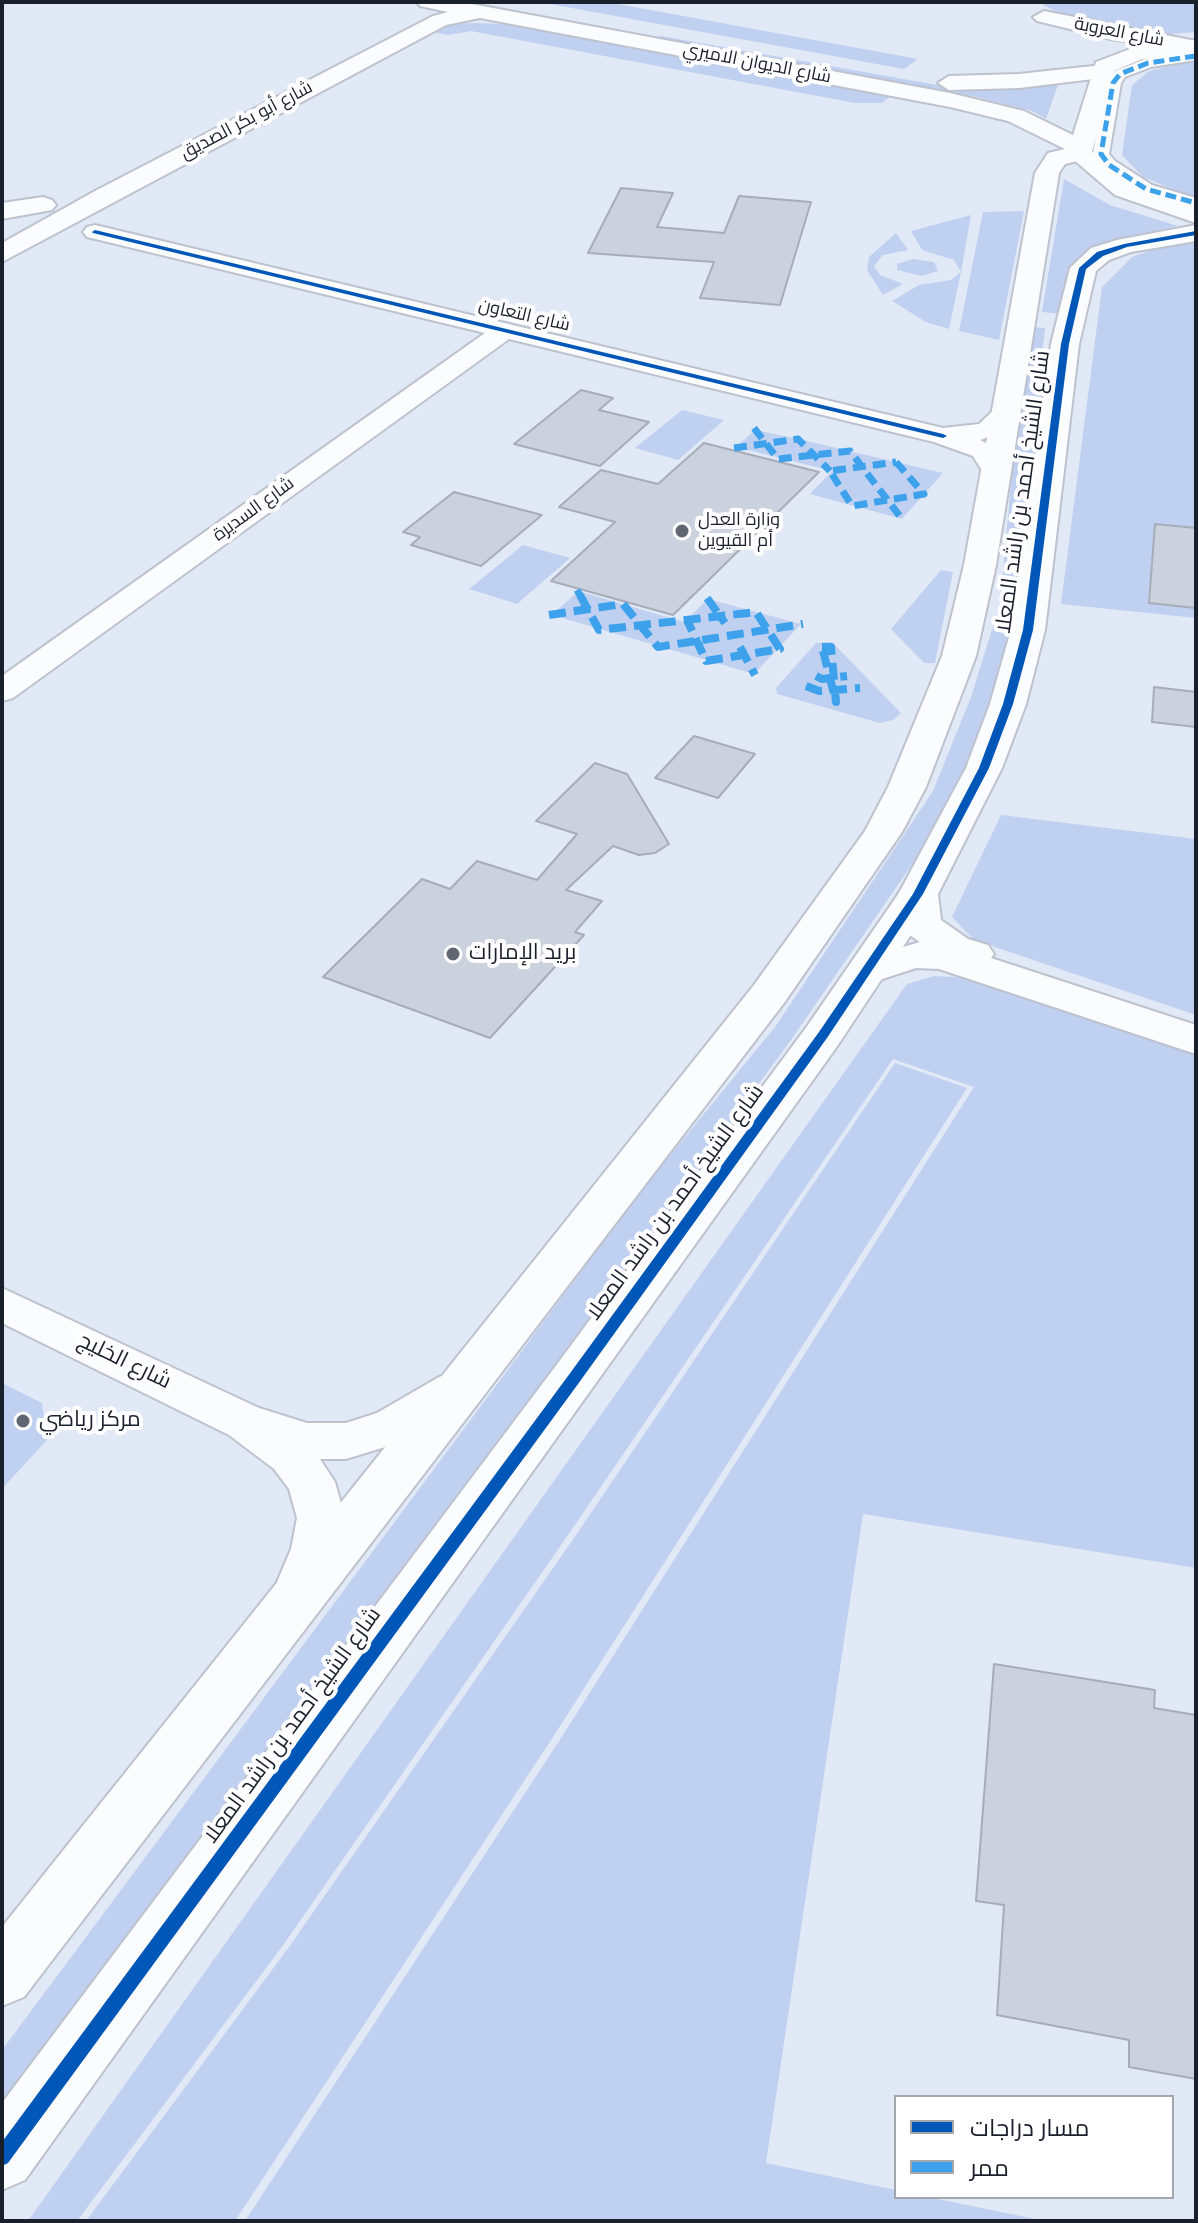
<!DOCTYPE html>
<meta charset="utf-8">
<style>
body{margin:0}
#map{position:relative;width:1198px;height:2223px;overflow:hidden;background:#e2e9f6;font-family:"Nunito Sans",Cairo,sans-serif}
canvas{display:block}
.frame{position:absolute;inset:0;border:4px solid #1a202b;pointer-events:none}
.legend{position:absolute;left:894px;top:2095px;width:280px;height:104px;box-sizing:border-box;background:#fff;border:2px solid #a3a6aa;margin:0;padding:10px 14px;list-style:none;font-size:24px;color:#1a202b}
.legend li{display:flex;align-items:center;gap:16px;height:40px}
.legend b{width:40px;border:2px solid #a3a6aa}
</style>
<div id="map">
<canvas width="1198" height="2223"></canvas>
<div class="frame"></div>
<ul class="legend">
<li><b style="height:10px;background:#0057b8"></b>مسار دراجات</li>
<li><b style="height:10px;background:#3da2eb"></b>ممر</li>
</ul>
</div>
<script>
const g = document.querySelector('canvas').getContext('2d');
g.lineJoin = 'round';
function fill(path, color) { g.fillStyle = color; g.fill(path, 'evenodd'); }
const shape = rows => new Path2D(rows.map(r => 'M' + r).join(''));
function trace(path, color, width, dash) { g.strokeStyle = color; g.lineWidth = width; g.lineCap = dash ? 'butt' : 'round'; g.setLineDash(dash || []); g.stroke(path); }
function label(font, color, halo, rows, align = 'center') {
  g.font = font + ' "Nunito Sans",Cairo,sans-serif'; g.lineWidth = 8; g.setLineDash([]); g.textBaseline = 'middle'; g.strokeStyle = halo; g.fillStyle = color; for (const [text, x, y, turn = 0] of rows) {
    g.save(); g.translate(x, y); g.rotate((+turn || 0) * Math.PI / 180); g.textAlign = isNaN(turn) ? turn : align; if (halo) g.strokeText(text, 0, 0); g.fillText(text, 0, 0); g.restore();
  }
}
const green = shape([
 [539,2,607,2,918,59,904,69],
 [1038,2,1196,2,1196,32,1159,35,1074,21],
 [475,23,502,24,892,95,882,103,855,103,471,31,448,35,432,32,453,24],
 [661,36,943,86,1059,82,1046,119,1032,111,973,96,651,40],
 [1196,60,1196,199,1143,177,1122,155,1132,85,1149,71],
 [1064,179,1110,205,1178,226,1117,239,1094,249,1065,314,1042,312],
 [1024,211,999,340,959,331,983,212],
 [971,215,961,272,949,329,926,322,892,301,919,285,951,280,961,272,954,260,922,250,911,231],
 [896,233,908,250,883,255,874,266,880,275,903,284,883,295,867,270,869,257],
 [1196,243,1196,618,1061,604,1102,287,1132,257,1154,249],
 [913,259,934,262,938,271,922,276,897,270,897,264],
 [1034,327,1045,328,1040,374,1045,419,1022,611,960,795,793,1037,2,2126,2,2050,640,1192,775,1027,933,791,971,697,1000,604,1011,483],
 [682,410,724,420,678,460,635,448],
 [755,430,798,439,943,473,902,519,810,494,832,471,736,447],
 [523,545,570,558,517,604,469,589],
 [941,570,953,572,935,663,924,663,891,629],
 [578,591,684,622,708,599,801,624,754,674,552,615],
 [832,642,901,713,893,720,880,723,777,694,776,688,816,643],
 [1001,815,1196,839,1196,1015,974,940,952,917],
 [934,976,974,978,1196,1052,1196,1568,863,1514,766,2163,896,2190,896,2197,928,2197,1045,2221,245,2221,561,1738,974,1087,893,1059,568,1535,284,1944,77,2221,28,2221,907,984],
 [895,1063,967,1088,555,1734,235,2221,86,2221,289,1947,574,1538],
 [2,1383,42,1403,47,1440,2,1489]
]);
const building = shape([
 [621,188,673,193,657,227,724,233,739,196,811,202,780,305,700,298,714,262,588,253,621,188],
 [581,390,613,398,599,410,649,422,600,466,514,444,581,390],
 [704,443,819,472,673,615,551,581,615,522,559,507,601,470,658,484,704,443],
 [454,492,542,515,481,566,411,545,420,537,403,532,454,492],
 [1155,524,1196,528,1196,608,1149,603,1155,524],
 [1154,687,1196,692,1196,727,1152,722,1154,687],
 [694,736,755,754,718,798,655,778,694,736],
 [595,763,627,774,669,844,655,853,639,855,613,846,566,890,602,901,575,932,584,935,490,1038,323,977,422,879,450,889,477,861,537,880,577,834,536,821,595,763],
 [994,1664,1155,1690,1154,1708,1196,1715,1196,2079,1129,2067,1129,2040,997,2015,1004,1905,976,1901,994,1664]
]);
const pedestrian = shape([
 [1196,52,1196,60,1151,67,1125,77,1121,83,1109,154,1115,161,1152,185,1196,198,1196,208,1140,193,1103,169,1093,154,1105,83,1115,71,1148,58,1196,52]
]);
const minor = shape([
 [95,225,943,428,979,424,996,408,1014,408,1018,414,1008,430,980,440,1001,450,1010,471,1006,477,986,477,973,456,934,442,509,339,13,698,2,701,2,676,485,333,87,237,83,232,87,227,95,225],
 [2,1288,259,1408,307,1423,346,1423,377,1413,439,1377,455,1372,471,1377,478,1389,471,1401,408,1440,346,1459,320,1459,335,1482,345,1518,339,1549,318,1596,301,1602,284,1596,277,1582,291,1549,297,1518,289,1489,274,1469,229,1435,2,1323,2,1288]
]);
const tertiary = shape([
 [417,2,461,2,950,93,1024,111,1087,142,1091,154,1087,159,1065,164,1059,173,996,565,976,656,926,787,902,832,784,1003,24,1997,2,2006,2,1927,754,985,865,831,888,787,942,656,964,565,1035,173,1048,153,1065,149,1008,121,950,107,480,18,446,25,2,262,2,243,95,191,433,16,448,12,420,6,417,2],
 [1044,11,1196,41,1196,53,1111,39,1037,21,1033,17,1044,11],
 [1102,65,1113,72,1110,77,1019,88,949,90,938,83,949,76,1019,74,1102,65],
 [43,197,52,200,56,205,52,210,2,219,2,203,43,197],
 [1196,225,1196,241,1131,252,1109,260,1096,271,1079,344,1045,630,1026,704,1002,768,938,894,838,1045,25,2180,2,2190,2,2103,555,1367,808,1025,899,893,966,768,990,704,1011,630,1051,344,1070,268,1091,248,1117,240,1196,225]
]);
const secondary = shape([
 [1196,40,1196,54,1142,59,1114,71,1092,152,1133,185,1196,207,1196,223,1115,195,1067,154,1096,62,1138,46,1196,40],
 [918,882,932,885,938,894,941,920,968,939,988,945,994,954,991,958,1196,1025,1196,1054,939,969,916,968,867,984,852,980,846,971,852,962,920,942,911,936,899,915,898,894,904,885,918,882]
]);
const quietFar2 = shape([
 [1196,56,1148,63,1120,74,1113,83,1101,154,1109,165,1146,189,1196,203]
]);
const quietFar1 = shape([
 [754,428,778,459,850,451,902,519],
 [734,448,798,439,830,471],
 [896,462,924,494,852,506,830,471,896,462],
 [577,590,581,597]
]);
const quiet = shape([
 [580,595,599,630,756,612,780,649,706,661,688,622],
 [707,598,725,623],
 [549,615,623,604,658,647,803,624],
 [740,647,755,675],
 [822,647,831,647,836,702,830,678,822,647],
 [816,676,822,679,847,676],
 [806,686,819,691,860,688]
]);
const cycleway = shape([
 [95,230,943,434,947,436,943,438,93,233,92,232,95,230],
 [1196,231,1196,235,1127,247,1103,256,1086,269,1069,344,1033,630,1013,704,989,768,923,894,827,1038,578,1384,8,2163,2,2166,2,2142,568,1376,819,1032,913,894,979,768,1003,704,1023,630,1061,344,1079,268,1097,252,1124,244,1196,231]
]);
const markers = [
 [682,531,8,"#606672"],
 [453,954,8,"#606672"],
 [23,1421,8,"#606672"]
];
const farStreetnames = [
 ["شارع العروبة",1119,33,11],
 ["شارع الديوان الاميري",757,64,11],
 ["شارع أبو بكر الصديق",247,121,-28],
 ["شارع التعاون",524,316,13],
 ["شارع السديرة",254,510,-36]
];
const farPoinames = [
 ["وزارة العدل",698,521],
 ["أم القيوين",698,542]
];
const streetNames = [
 ["شارع الشيخ أحمد بن راشد المعلا",1024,492,-82],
 ["شارع الشيخ أحمد بن راشد المعلا",676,1203,-54],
 ["شارع الخليج",124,1362,26],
 ["شارع الشيخ أحمد بن راشد المعلا",293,1726,-54]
];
const poiNames = [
 ["بريد الإمارات",469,954],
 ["مركز رياضي",39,1421]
];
fill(green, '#bfd0f0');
fill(building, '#cbd1dd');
trace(building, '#a7adb8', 2);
trace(pedestrian, '#bdc2ce', 4);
trace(minor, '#bdc2ce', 4);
trace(tertiary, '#bdc2ce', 4);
trace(secondary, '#bdc2ce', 4);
fill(pedestrian, '#fbfcfe');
fill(minor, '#fbfcfe');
fill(tertiary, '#fbfcfe');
fill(secondary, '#fbfcfe');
trace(quietFar2, '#3da2eb', 5, [11, 5]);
trace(quietFar1, '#3da2eb', 7, [13, 7]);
trace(quiet, '#3da2eb', 8, [17, 8]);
fill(cycleway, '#0057b8');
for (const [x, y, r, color] of markers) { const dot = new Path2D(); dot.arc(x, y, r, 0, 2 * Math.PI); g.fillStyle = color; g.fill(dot); trace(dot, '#fff', 3); }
label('18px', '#1a202b', '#fff', farStreetnames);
label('18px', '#1a202b', '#fff', farPoinames, 'left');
label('22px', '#1a202b', '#fff', streetNames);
label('22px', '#1a202b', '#fff', poiNames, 'left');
</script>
